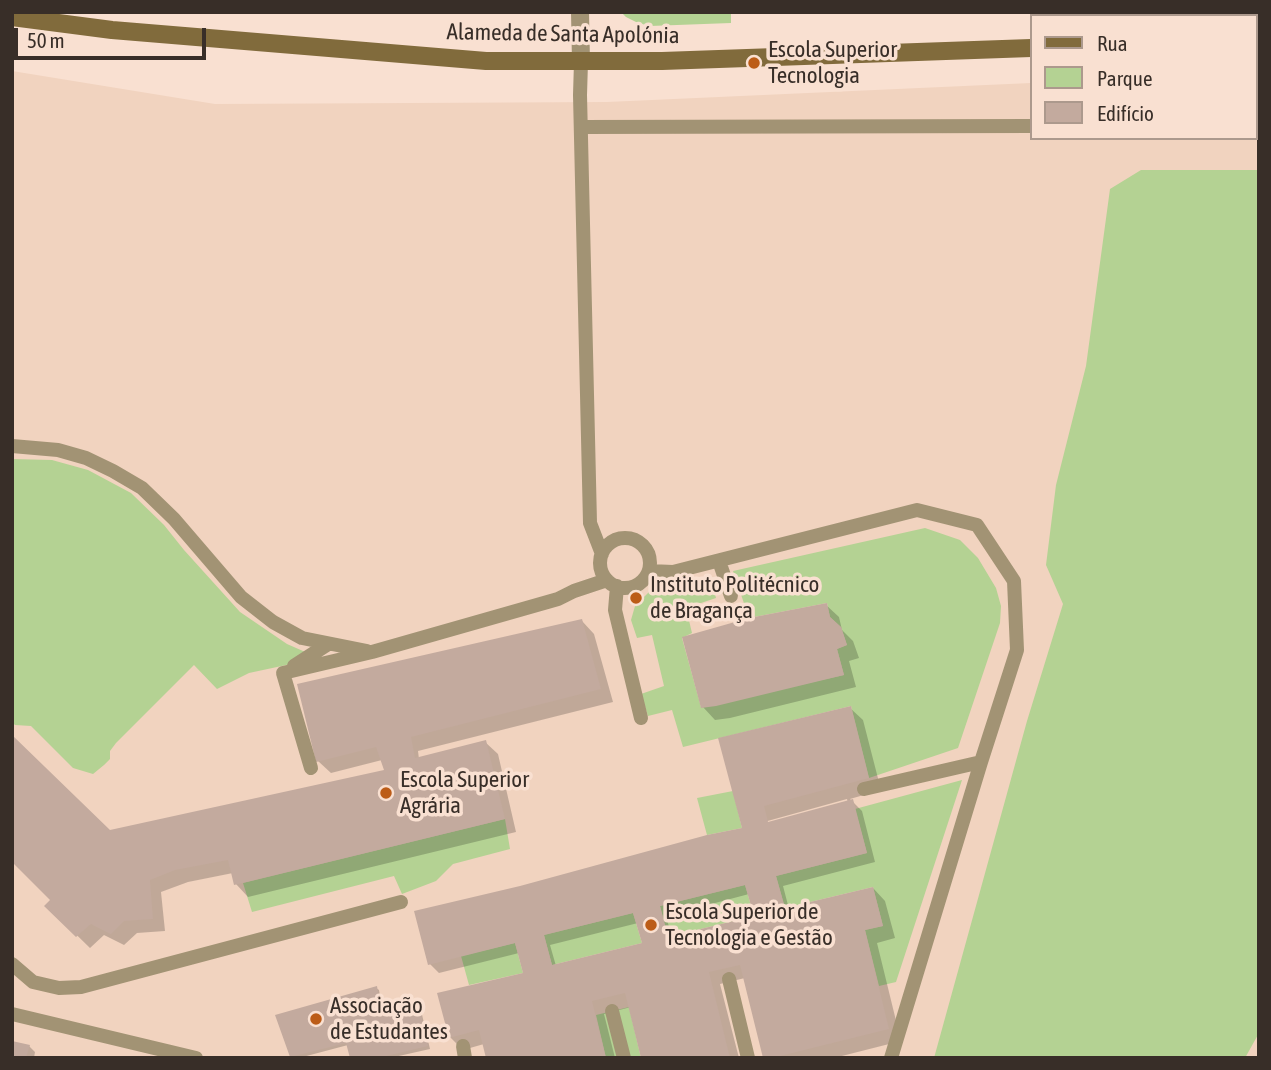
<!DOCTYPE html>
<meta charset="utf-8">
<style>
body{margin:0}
#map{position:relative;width:1271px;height:1070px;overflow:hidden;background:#f9e0d1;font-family:"Asap Condensed",sans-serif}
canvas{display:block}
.frame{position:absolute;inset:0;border:14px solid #382e28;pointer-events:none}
.legend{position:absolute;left:1030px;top:14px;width:228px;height:126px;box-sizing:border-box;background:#f9e0d1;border:2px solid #ac998d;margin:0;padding:9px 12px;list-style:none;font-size:21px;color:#382e28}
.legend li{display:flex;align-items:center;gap:14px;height:35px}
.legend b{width:35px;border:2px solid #ac998d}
.scale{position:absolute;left:14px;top:28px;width:192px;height:32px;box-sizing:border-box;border:4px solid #382e28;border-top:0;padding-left:9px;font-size:21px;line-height:24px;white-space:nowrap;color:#382e28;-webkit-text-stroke:5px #f9e0d1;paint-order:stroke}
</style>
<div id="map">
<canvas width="1271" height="1070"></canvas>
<div class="frame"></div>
<ul class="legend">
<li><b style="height:9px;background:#816b3c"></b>Rua</li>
<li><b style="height:19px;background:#b4d293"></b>Parque</li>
<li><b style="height:19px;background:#c3aa9e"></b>Edifício</li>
</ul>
<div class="scale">50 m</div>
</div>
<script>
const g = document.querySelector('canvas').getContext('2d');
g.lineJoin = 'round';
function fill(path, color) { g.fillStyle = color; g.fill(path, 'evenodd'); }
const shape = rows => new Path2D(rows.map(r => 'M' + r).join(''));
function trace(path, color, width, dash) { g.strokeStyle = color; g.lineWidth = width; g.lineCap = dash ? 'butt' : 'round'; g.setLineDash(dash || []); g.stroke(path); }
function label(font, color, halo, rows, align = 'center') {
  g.font = font + ' "Asap Condensed",sans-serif'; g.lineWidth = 7; g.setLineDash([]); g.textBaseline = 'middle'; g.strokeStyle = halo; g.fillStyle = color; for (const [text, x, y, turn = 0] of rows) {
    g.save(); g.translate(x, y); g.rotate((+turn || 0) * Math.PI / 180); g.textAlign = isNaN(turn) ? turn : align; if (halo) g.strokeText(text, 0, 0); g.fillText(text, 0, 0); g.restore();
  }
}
const built = shape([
 [12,71,215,104,607,102,1031,83,1031,138,1255,138,1255,75,1259,75,1259,1058,12,1058]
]);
const green = shape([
 [621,12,731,12,731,23,650,26,638,23,626,17],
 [1141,170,1259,170,1259,1033,1245,1058,934,1058,1027,721,1063,604,1046,565,1056,485,1086,366,1110,189],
 [12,459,52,460,88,470,131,493,164,525,184,550,240,612,287,644,319,658,249,673,217,689,194,665,116,743,110,751,110,759,104,765,93,774,73,768,31,726,15,725,12,722],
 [925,528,960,540,978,558,996,588,1001,606,1000,623,958,748,869,778,851,706,683,747,672,710,648,716,641,694,664,686,652,635,637,638,631,620,635,606,654,587,711,578,716,598,686,608,692,633,682,638,701,707,844,675,837,649,847,645,841,627,830,617,827,603,749,618,733,571],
 [962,780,896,982,879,986,865,930,883,926,873,887,785,908,776,876,867,853,855,809],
 [733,791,742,828,707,835,697,798],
 [505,819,510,849,453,864,436,881,402,894,394,876,252,912,243,883],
 [745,885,754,916,668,937,660,906],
 [633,913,642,943,552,965,544,935],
 [515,943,523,973,469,985,461,956],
 [629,1007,641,1058,606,1058,596,1015]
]);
const shadow = shape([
 [826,605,839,617,842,630,853,641,859,658,849,661,856,687,730,718,715,720,703,707],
 [582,621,594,634,613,702,418,751,419,759,485,742,498,754,516,832,248,897,236,884,233,873,188,882,161,892,165,931,137,933,124,945,104,935,90,948,47,906,110,832,386,771,382,760,331,773,318,761],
 [850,708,863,720,881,790,850,799,862,811,875,862,783,886,789,909,873,888,885,901,895,938,877,943,901,1041,834,1058,765,1058,745,978,720,984,739,1058,643,1058,631,1007,604,1014,615,1058,488,1058,484,1044,463,1050,450,1037,525,974,519,953,439,973,430,964,744,829,720,740],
 [847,799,848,803,765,825,764,822],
 [749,894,756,917,672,938,666,916],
 [638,923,645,944,556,966,550,945],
 [376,988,379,990,383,1013,417,1003,420,1006,430,1049,390,1058,352,1058,348,1045,299,1058,292,1056],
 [29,1046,35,1052,34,1058,12,1058]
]);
const building = shape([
 [827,603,830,617,841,627,847,645,837,649,844,675,716,706,701,708,682,637,749,618],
 [582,619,601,689,411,737,415,758,486,740,505,819,234,885,228,860,175,870,150,880,153,919,124,921,111,934,91,924,76,937,44,906,50,900,12,862,12,735,110,830,384,770,376,747,316,762,297,684],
 [851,706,869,778,764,806,768,822,853,799,867,853,776,876,785,908,873,887,883,926,865,930,889,1029,772,1058,763,1058,740,965,709,972,730,1058,641,1058,625,993,592,1001,606,1058,486,1058,479,1030,449,1038,437,993,523,973,515,943,428,965,414,911,520,886,707,835,742,828,718,738],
 [745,885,754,916,668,937,660,906],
 [633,913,642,943,552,965,544,935],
 [377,986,381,1012,418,1001,428,1046,378,1058,350,1058,346,1043,290,1057,275,1015],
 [12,1041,30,1045,26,1058,12,1058]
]);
const lane = shape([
 [581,62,580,95,590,523,602,554],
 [1255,125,1259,125],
 [582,127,1031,126],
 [12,446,58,450,86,458,113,471,142,488,174,519,241,597,273,622,302,638,367,651],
 '600 563a25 25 0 1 1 50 0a25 25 0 1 1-50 0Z',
 [719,561,731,596],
 [649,571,673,572,917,510,977,525,1014,581,1017,650,981,762,891,1058],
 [617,586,615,610,641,718],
 [294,666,328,644],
 [311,768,283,673,372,652,558,599,574,591,607,580],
 [864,789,981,762],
 [12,964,33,982,59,988,81,987,401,902],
 [729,979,748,1058],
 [612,1011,624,1058],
 [12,1014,196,1058],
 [463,1046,465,1058]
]);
const street = shape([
 [580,12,581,62]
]);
const secondary = shape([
 [12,17,112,30,486,61,662,61,1031,48],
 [1255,34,1259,34]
]);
const markers = [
 [754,63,7,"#bc5c17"],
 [636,598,7,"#bc5c17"],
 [386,793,7,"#bc5c17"],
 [651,925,7,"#bc5c17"],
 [316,1019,7,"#bc5c17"]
];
const streetNames = [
 ["Alameda de Santa Apolónia",563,34,1]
];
const poiNames = [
 ["Escola Superior",768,50],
 ["Tecnologia",768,76],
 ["Instituto Politécnico",650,585],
 ["de Bragança",650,611],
 ["Escola Superior",400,780],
 ["Agrária",400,806],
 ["Escola Superior de",665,912],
 ["Tecnologia e Gestão",665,938],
 ["Associação",330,1006],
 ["de Estudantes",330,1032]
];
fill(built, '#f1d3bf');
fill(green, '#b4d293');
fill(shadow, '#0003');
fill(building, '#c3aa9e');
trace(lane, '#a29374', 14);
trace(street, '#a29374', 18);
trace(secondary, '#816b3c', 18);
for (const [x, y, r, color] of markers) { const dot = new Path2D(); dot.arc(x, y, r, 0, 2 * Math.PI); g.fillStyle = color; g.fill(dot); trace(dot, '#f9e0d1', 2.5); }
label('23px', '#382e28', '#f9e0d1', streetNames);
label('23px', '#382e28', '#f9e0d1', poiNames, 'left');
</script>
